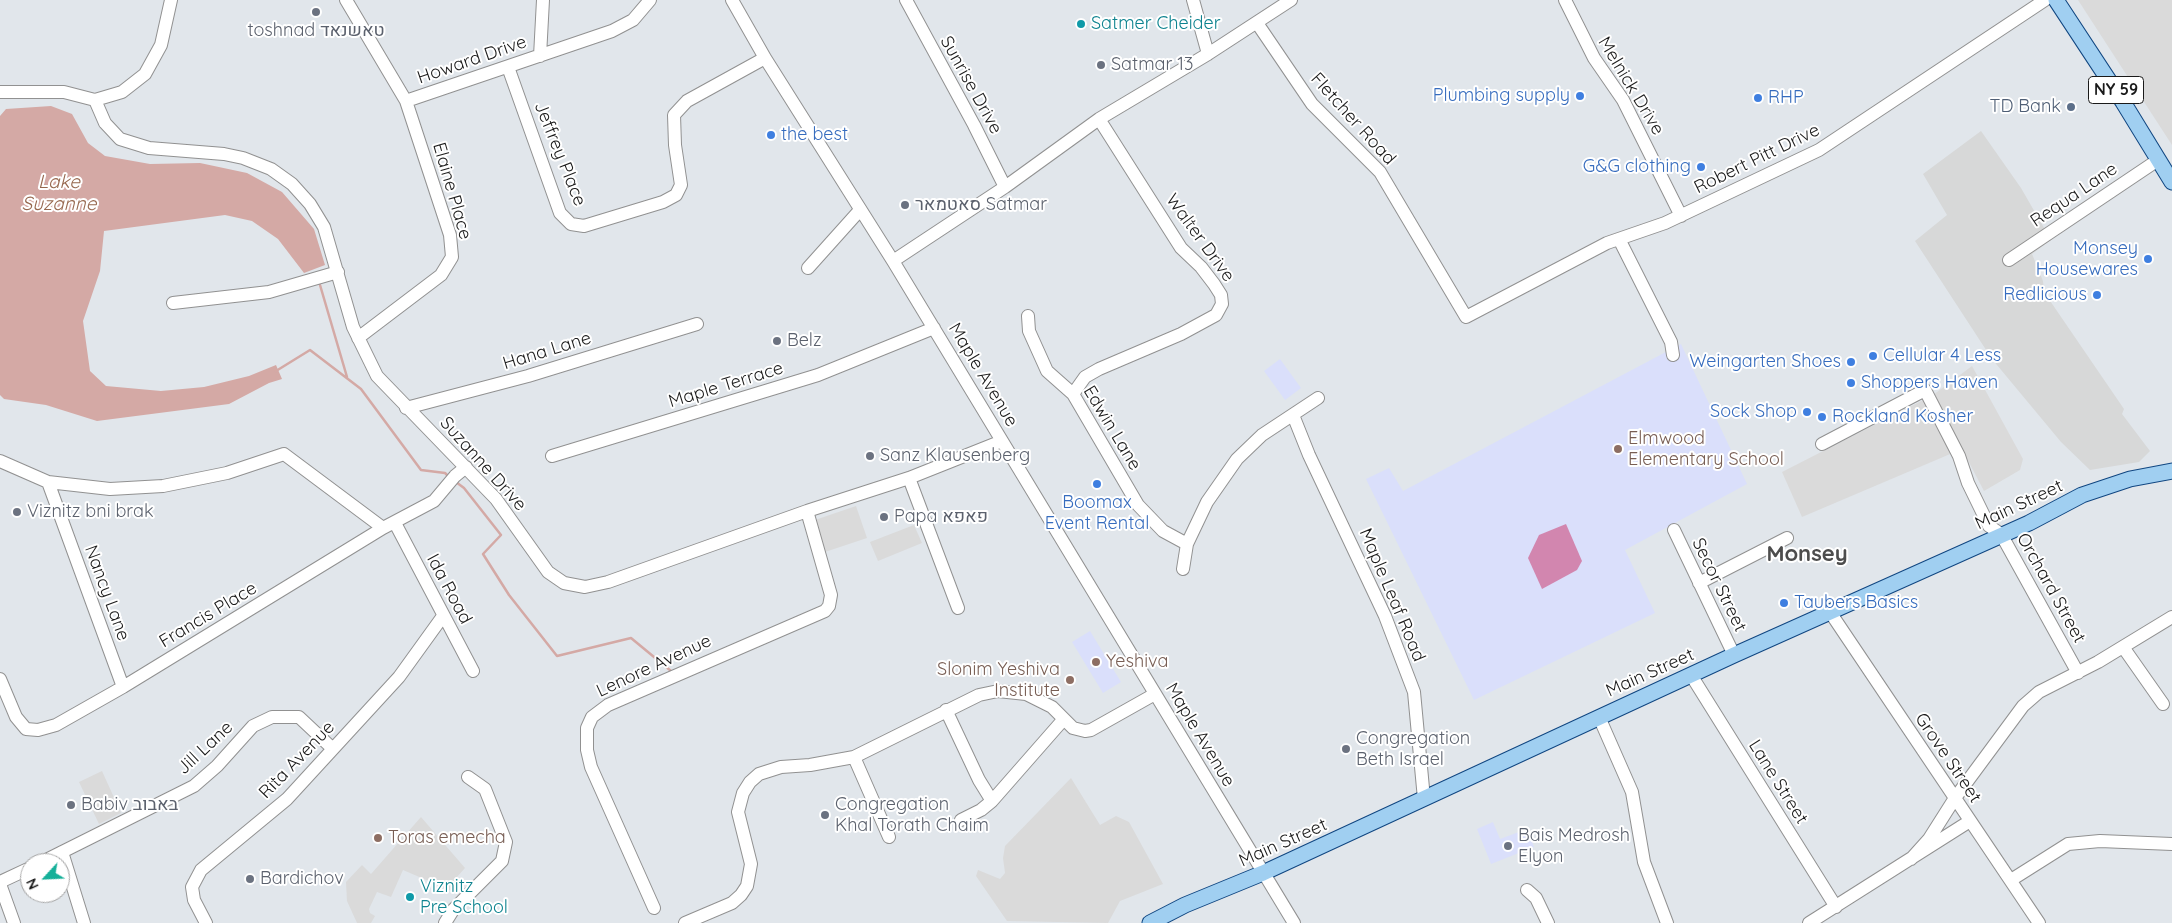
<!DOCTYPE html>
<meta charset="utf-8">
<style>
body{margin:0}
#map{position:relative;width:2172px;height:923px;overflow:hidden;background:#e1e6eb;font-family:Quicksand,sans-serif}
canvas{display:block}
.north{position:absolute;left:20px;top:853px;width:50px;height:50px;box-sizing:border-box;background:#fff;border:1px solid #a3a3a3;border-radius:50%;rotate:245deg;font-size:14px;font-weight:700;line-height:20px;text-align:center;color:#1a1a1a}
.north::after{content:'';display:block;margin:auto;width:18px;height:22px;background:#15b099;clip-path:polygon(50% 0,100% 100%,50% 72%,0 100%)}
</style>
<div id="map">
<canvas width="2172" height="923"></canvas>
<div class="north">N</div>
</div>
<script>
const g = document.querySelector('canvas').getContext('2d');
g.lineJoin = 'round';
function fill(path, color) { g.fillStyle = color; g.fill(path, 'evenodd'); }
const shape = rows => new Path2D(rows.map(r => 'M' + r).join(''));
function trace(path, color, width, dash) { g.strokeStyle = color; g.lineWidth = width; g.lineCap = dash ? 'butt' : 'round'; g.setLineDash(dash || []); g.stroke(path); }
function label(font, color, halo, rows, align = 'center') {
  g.font = font + ' Quicksand,Heebo,sans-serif'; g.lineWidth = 4; g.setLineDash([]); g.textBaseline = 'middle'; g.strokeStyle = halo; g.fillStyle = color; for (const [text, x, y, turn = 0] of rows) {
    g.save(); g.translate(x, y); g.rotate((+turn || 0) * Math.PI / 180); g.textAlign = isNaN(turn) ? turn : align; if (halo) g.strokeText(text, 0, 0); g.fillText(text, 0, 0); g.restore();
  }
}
const residential = shape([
 [1981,131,2021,188,2051,240,2032,254,2043,281,2044,292,2124,409,2122,414,2150,451,2139,462,2090,470,2061,442,1992,359,1915,241,1947,215,1923,174]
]);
const education = shape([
 [1681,344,1747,484,1625,550,1655,613,1474,700,1366,479,1389,468,1403,491],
 [1280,359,1301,388,1285,400,1264,371],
 [1090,631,1121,682,1103,693,1072,642],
 [1493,822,1500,839,1527,829,1534,847,1491,864,1477,829]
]);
const pitch = shape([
 [1566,524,1582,561,1577,570,1542,589,1528,558,1539,535]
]);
const parking = shape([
 [2078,0,2172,0,2172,145],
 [1972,366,2023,459,2020,470,1984,491,1962,449,1802,517,1782,472,1933,395],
 [856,506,867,538,825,552,815,520],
 [914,525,922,543,878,561,870,542],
 [102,771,121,813,99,824,79,782],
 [1071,778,1100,825,1116,816,1129,822,1163,884,1120,901,1108,923,1007,921,976,876,978,870,1000,879,1005,873,1003,858,1005,846],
 [421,817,465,868,456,878,457,884,452,891,403,870,391,897,377,892,369,909,370,913,375,916,371,923,357,923,347,901,346,882,362,865,371,874]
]);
const water = shape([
 [51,106,72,114,88,143,105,156,150,164,200,163,247,173,282,192,314,229,325,265,304,273,278,239,252,221,225,215,104,231,100,271,83,321,90,371,106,386,161,391,204,387,249,376,276,365,282,379,269,383,229,404,97,421,46,405,4,399,0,395,0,116,6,109]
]);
const stream = shape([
 [320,285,347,377],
 [276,371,310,350,361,389,421,470,445,473,449,477],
 [456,482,464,488,501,535,483,554,509,595,557,656,631,638,671,671]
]);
const minor = shape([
 [346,0,406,101,612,31,633,20,650,0],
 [732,0,765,58,893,261,1294,923],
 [906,0,974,125,1005,187],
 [1193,0,1208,54],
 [1565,0,1594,58,1623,100,1681,216],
 [1257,23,1312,104,1380,172,1466,317,1607,243,1665,223,1819,150,2045,0],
 [540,56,543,0],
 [508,67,560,213,571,224,584,226,663,202,676,195,681,185,675,145,674,115,687,101,765,58],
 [0,92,64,92,95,100,122,92,145,74,161,45,171,0],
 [95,100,105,123,120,139,149,148,224,154,243,158,271,169,292,184,310,204,324,227,353,327,377,376,496,499,548,572,564,583,585,587,608,582,807,511,909,478,1002,441],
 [1619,239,1671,342,1673,355],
 [2009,260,2158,160],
 [893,261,1005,187,1099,119,1208,54,1291,0],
 [808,268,860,210],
 [173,303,269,292,338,272],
 [1028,316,1029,331,1047,371,1073,394,1138,505,1163,531,1187,544],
 [358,338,441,275,452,257,450,235,406,101],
 [1073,394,1085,377,1099,369,1181,334,1216,315,1222,304,1221,295,1214,284,1201,267,1181,248,1099,119],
 [406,408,528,376,697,324],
 [1293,415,1309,455,1385,616,1414,692,1424,799],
 [1822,444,1925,390,1959,456,1968,483,1989,526,2001,534,2078,673],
 [552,456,818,375,934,328],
 [0,461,48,482,110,489,163,486,227,473,284,454,383,528],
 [909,478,958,608],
 [48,482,123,687],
 [395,523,473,671],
 [1674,530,1734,655],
 [1183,569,1187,544,1207,502,1237,459,1262,435,1318,398],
 [1699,583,1787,538],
 [1830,612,2039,923],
 [2123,647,2163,704],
 [1691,675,1836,907],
 [0,679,16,717,26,729,38,730,56,725,123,687,383,528,434,501,455,476,466,467],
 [946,710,979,780,992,801],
 [1599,717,1632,792,1644,862,1667,923],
 [854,757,889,837],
 [961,820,981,810,992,801,1063,720],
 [62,852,84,923],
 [1911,859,1929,839,1955,798,2023,706,2039,692,2098,662,2172,617],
 [40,863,194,786,217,766,253,726,272,717,299,717,333,749],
 [2011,880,2068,844,2100,841,2172,844],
 [0,882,30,868],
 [0,884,14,923],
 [1527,890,1536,898,1548,923],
 [654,908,591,767,587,750,587,728,592,717,608,705,825,611,829,606,831,595,807,511],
 [206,923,194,900,192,887,201,870,287,799,399,677,443,616],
 [445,923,453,910,502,861,506,842,485,789,468,777],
 [685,923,732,903,741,895,747,886,751,864,738,812,743,793,750,782,759,774,781,767,810,765,854,757,979,695,998,691,1026,694,1052,707,1073,728,1085,731,1091,730,1155,694],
 [1809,923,1970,821]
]);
const major = shape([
 [2056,0,2123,102,2172,182],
 [1150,923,1185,905,1263,873,1734,655,2029,523,2082,495,2130,479,2172,471]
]);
const markers = [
 [316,12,5,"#6b7280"],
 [1081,24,5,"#0f9aa8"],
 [1101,65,5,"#6b7280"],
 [1580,96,5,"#3f7fe0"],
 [1758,98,5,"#3f7fe0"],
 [2071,107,5,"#5c6f8a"],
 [771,135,5,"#3f7fe0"],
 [1701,167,5,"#3f7fe0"],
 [905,205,5,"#6b7280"],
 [2148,259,5,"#3f7fe0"],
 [2097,295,5,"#3f7fe0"],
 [777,341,5,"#6b7280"],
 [1873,356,5,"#3f7fe0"],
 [1851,362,5,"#3f7fe0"],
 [1851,383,5,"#3f7fe0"],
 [1807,412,5,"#3f7fe0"],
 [1822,417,5,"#3f7fe0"],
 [1618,449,5,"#8d6e63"],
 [870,456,5,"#6b7280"],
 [1097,484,5,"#3f7fe0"],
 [17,512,5,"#6b7280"],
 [884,517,5,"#6b7280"],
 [1784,603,5,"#3f7fe0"],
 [1096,662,5,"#8d6e63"],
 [1070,680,5,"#8d6e63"],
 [1346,749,5,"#6b7280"],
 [71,805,5,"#6b7280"],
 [825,815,5,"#6b7280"],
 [378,838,5,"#8d6e63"],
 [1508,846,5,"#6b7280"],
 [250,879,5,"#6b7280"],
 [410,897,5,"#0f9aa8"]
];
const shields = [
 [2116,90,55]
];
const shieldNames = [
 ["NY 59",2116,90]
];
const cultureNames = [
 ["Satmer Cheider",1091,24],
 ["Viznitz",420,887],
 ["Pre School",420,908]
];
const worshipNames = [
 ["toshnad טאשנאד",316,31,"center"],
 ["Satmar 13",1111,65],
 ["סאטמאר Satmar",915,205],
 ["Belz",787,341],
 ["Sanz Klausenberg",880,456],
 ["Viznitz bni brak",27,512],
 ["Papa פאפא",894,517],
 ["Congregation",1356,739],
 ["Beth Israel",1356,760],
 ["Babiv באבוב",81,805],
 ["Congregation",835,805],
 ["Khal Torath Chaim",835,826],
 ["Bais Medrosh",1518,836],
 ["Elyon",1518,857],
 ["Bardichov",260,879]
];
const streetNames = [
 ["Howard Drive",472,60,-19],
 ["Sunrise Drive",971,85,61],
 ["Melnick Drive",1631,86,59],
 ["Fletcher Road",1353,119,48],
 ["Jeffrey Place",560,154,68],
 ["Robert Pitt Drive",1757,159,-26],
 ["Elaine Place",452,191,74],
 ["Requa Lane",2074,195,-34],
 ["Walter Drive",1200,238,54],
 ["Hana Lane",547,351,-17],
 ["Maple Avenue",983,375,59],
 ["Maple Terrace",726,385,-17],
 ["Edwin Lane",1112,428,59],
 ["Suzanne Drive",483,464,48],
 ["Main Street",2019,505,-25],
 ["Secor Street",1719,585,64],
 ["Orchard Street",2051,588,61],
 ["Ida Road",449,589,62],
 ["Nancy Lane",107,593,70],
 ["Maple Leaf Road",1392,595,67],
 ["Francis Place",208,615,-31],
 ["Lenore Avenue",654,666,-25],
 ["Main Street",1650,673,-24],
 ["Maple Avenue",1200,735,59],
 ["Jill Lane",205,748,-43],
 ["Grove Street",1948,758,56],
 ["Rita Avenue",297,760,-46],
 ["Lane Street",1778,782,58],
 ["Main Street",1283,843,-24]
];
const shopNames = [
 ["Plumbing supply",1570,96],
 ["RHP",1768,98,"left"],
 ["the best",781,135,"left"],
 ["G&G clothing",1691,167],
 ["Monsey",2138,249],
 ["Housewares",2138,270],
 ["Redlicious",2087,295],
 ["Cellular 4 Less",1883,356,"left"],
 ["Weingarten Shoes",1841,362],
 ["Shoppers Haven",1861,383,"left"],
 ["Sock Shop",1797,412],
 ["Rockland Kosher",1832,417,"left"],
 ["Boomax",1097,503,"center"],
 ["Event Rental",1097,524,"center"],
 ["Taubers Basics",1794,603,"left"]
];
const serviceNames = [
 ["TD Bank",2061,107]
];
const educationNames = [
 ["Elmwood",1628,439],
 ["Elementary School",1628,460],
 ["Yeshiva",1106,662],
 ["Slonim Yeshiva",1060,670,"right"],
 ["Institute",1060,691,"right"],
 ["Toras emecha",388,838]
];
const waterNames = [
 ["Lake",59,182],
 ["Suzanne",59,204]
];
const districtNames = [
 ["Monsey",1807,554]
];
fill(residential, '#d7d8d8');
fill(education, '#dadffb');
fill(pitch, '#d286af');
fill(parking, '#dadada');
fill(water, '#d4a9a5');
trace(stream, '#d4a9a5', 2.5);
trace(minor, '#919191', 14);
trace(major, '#104681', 17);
trace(minor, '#fff', 12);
trace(major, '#a0cff1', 15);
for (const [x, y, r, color] of markers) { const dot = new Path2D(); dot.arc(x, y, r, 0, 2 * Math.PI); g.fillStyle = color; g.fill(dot); trace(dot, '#fff', 2); }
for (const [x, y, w] of shields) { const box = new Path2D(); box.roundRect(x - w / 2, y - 13.5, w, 27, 4); g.fillStyle = '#fff'; g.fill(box); trace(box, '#1a1a1a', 1); }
label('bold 16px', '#1a1a1a', null, shieldNames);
label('18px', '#0d838f', '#fff', cultureNames, 'left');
label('18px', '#5b616d', '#fff', worshipNames, 'left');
label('18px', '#1a1a1a', '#fff', streetNames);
label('18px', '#366cbe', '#fff', shopNames, 'right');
label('18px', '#4e5e75', '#fff', serviceNames, 'right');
label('18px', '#785e54', '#fff', educationNames, 'left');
label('italic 19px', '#97684f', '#fff', waterNames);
label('bold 22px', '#4d4d4d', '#fff', districtNames);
</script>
